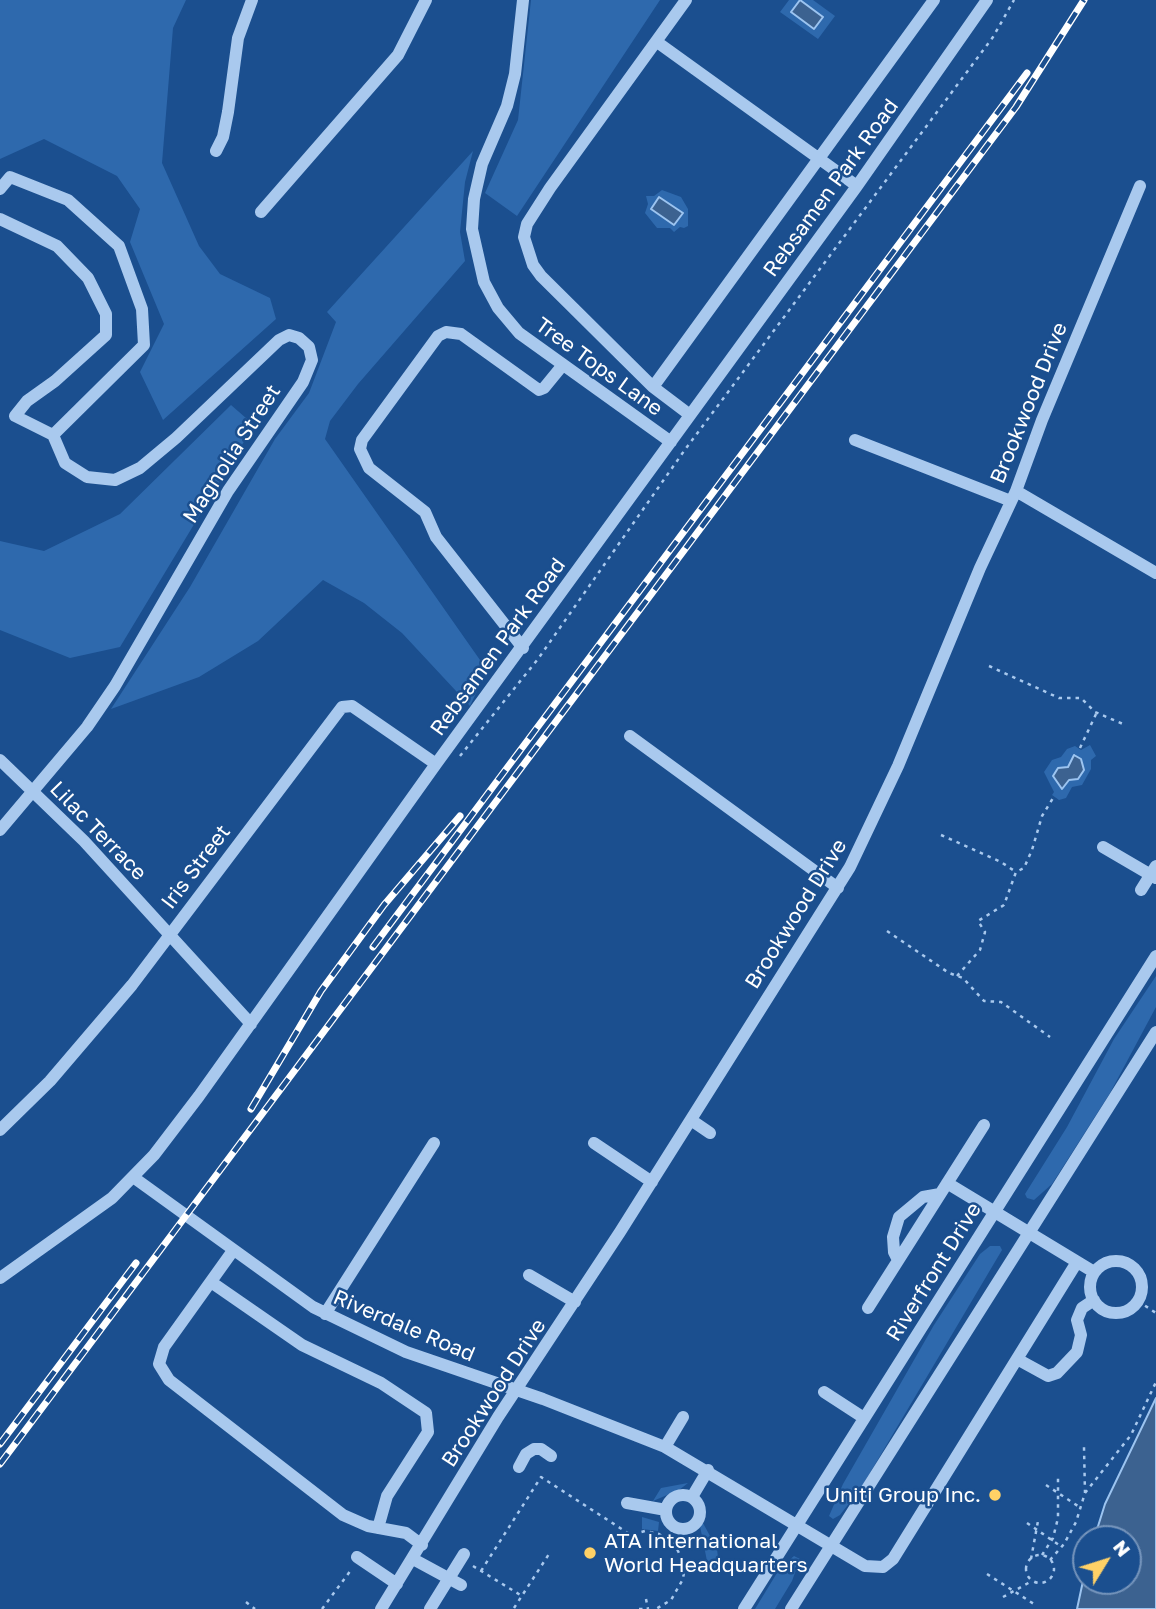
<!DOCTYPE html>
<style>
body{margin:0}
#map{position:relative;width:1156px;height:1609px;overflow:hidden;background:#1b4f8f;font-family:"Golos Text",sans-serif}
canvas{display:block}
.north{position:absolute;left:1072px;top:1525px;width:70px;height:70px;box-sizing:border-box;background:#1b4f8f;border:2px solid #7695bc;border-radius:50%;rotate:52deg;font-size:19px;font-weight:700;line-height:28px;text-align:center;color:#fff}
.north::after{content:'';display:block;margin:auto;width:24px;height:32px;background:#ffd166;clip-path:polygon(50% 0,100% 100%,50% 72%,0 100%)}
</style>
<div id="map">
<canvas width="1156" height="1609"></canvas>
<div class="north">N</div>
</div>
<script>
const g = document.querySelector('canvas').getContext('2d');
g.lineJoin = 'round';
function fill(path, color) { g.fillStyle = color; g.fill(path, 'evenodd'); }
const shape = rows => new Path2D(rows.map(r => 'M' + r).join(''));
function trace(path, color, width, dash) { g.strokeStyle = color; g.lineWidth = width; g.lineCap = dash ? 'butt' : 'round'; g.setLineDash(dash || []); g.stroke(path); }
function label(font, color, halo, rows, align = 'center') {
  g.font = font + ' "Golos Text",sans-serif'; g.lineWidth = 5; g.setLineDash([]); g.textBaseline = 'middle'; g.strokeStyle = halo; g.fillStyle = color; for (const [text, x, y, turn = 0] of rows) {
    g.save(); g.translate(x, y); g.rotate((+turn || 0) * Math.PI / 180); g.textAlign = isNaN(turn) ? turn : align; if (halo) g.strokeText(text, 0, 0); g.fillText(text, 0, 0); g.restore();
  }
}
const green = shape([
 [0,0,186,0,173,28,162,163,199,246,220,274,270,298,276,319,163,420,140,372,164,324,130,242,140,209,117,176,44,139,0,159],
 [531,0,660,0,517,216,485,193,518,120],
 [789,0,813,0,835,16,818,39,780,12],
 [473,151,465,182,460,232,465,261,358,384,330,421,325,439,487,670,470,706,402,633,364,603,323,580,258,641,199,677,111,709,190,587,275,439,309,393,336,322,327,312],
 [662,190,681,197,688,209,688,226,684,228,680,227,674,232,670,228,657,228,645,213,648,204,646,196,654,196],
 [231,405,254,425,120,647,70,658,0,630,0,541,44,551,120,514],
 [1090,745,1096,756,1091,760,1091,769,1082,785,1072,787,1066,798,1059,800,1052,795,1054,792,1044,772,1052,760,1061,757,1067,749,1075,746,1081,750],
 [1156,976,1156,1007,1110,1093,1052,1184,1034,1200,1027,1198,1025,1194,1067,1127,1114,1039],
 [990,1246,1000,1246,1002,1250,861,1488,840,1515,833,1519,829,1516,843,1484,934,1325,980,1254],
 [688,1483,679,1490,653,1501,661,1488],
 [642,1517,659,1522,658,1531,642,1529],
 [703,1523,717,1549,719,1566,716,1569,708,1566,700,1526],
 [794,1556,800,1559,792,1581,775,1609,755,1609,780,1568]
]);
const water = shape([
 [800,0,823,17,814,29,791,12,800,0],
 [659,197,683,213,674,225,651,209,659,197],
 [1074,755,1081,759,1084,770,1078,779,1069,780,1062,789,1053,776,1058,768,1068,767,1074,755],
 [1156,1398,1156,1609,1077,1609,1086,1567,1086,1581,1128,1581,1128,1539,1094,1539,1105,1504,1156,1398]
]);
const path = shape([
 [989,666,1059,698,1081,698,1095,712,1123,724],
 [1080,748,1097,712],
 [460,756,538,659,684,451,993,37,1014,0],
 [941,835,1001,862,1016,872],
 [887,931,949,973,963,978,984,1001,1001,1002,1050,1037],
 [957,976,980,950,985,932,978,921,1004,905,1016,872,1024,868,1032,850,1042,816,1053,798],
 [1138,1301,1156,1313],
 [1046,1485,1081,1508],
 [1085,1493,1131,1435,1156,1382],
 [1027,1523,1062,1547],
 [662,1546,674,1526],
 '1026 1569a14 14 0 1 1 28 0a14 14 0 1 1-28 0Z',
 [1042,1555,1053,1538,1058,1518,1058,1475],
 [1031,1559,1038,1521],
 [1050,1560,1064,1544,1076,1522,1085,1493,1084,1447],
 [473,1566,522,1596],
 [481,1571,541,1477,631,1535,645,1531,659,1534,675,1545,685,1565,683,1579,671,1600,656,1609],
 [987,1574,1034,1604],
 [1003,1597,1032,1581],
 [646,1599,648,1609],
 [246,1602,255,1609],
 [514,1608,549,1554],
 [322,1609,351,1570],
 [639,1609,646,1609]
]);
const minor = shape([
 [523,0,515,74,507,106,482,164,474,199,472,229,484,282,498,308,519,333,671,442],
 [686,0,550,188,527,224,524,237,533,265,541,276,653,387,690,415],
 [657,42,857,186],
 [216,151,223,137,228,112,238,38,252,0],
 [0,189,10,177,68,200,119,246,142,309,144,345,53,435],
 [261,212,398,55,426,0],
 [0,219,57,246,88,278,106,314,106,335,55,381,27,401,15,416,53,435,65,463,87,477,115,480,140,468,176,438,279,340,289,335,299,338,309,347,312,360,303,382,228,491,115,686,87,727,0,830],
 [653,387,934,0],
 [855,440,1011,501],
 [1016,491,1156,573],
 [523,648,436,537,425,512,369,468,360,449,362,440,438,336,446,332,461,334,539,390,544,388,562,366],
 [630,736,838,888],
 [0,760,84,841,251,1024],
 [1103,847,1156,878],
 [1141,890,1156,866],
 [691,1120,710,1133],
 [0,1130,50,1081,132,985,342,707,352,706,436,764],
 [594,1143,652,1182],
 [133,1177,313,1307,406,1352,543,1399,665,1447,865,1566,883,1567,893,1559,1077,1262],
 [947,1183,1094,1272],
 [232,1252,164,1347,159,1364,169,1380,343,1515,368,1526,406,1533,422,1545],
 [898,1260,894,1252,893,1237,899,1217,923,1197,940,1194],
 '1090 1287a26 26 0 1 1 52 0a26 26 0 1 1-52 0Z',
 [529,1275,575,1302],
 [0,1278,112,1198,154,1155,199,1096,436,764,857,186,987,0],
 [211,1282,302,1345,381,1383,426,1413,428,1432,387,1496,378,1528],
 [868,1308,984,1125],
 [325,1314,434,1143],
 [1017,1359,1048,1376,1057,1373,1077,1352,1081,1335,1077,1320,1082,1308,1094,1300],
 [824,1392,864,1418],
 [665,1447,683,1417],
 [519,1467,526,1454,534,1449,541,1449,551,1456],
 '666 1512a17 17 0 1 1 34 0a17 17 0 1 1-34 0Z',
 [692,1497,708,1470],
 [627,1503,666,1510],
 [357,1557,397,1584],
 [413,1559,461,1585],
 [381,1609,498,1417,620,1232,850,867,898,766,980,568,1016,491,1042,420,1140,186],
 [430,1609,464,1554],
 [744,1609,1156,956],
 [791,1609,1156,1032]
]);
const rail = shape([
 [373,947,1027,73],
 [251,1109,321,991,384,905,460,816],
 [0,1444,136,1263],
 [0,1464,1016,107,1084,0]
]);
const markers = [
 [995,1495,7,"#ffd166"],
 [590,1553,7,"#ffd166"]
];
const streetNames = [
 ["Rebsamen Park Road",831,188,-54],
 ["Tree Tops Lane",599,367,36],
 ["Brookwood Drive",1029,403,-68],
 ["Magnolia Street",232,454,-57],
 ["Rebsamen Park Road",498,647,-54],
 ["Lilac Terrace",98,831,46],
 ["Iris Street",196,867,-53],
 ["Brookwood Drive",796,914,-58],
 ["Riverfront Drive",934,1272,-58],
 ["Riverdale Road",404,1326,23],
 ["Brookwood Drive",494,1393,-57]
];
const poiNames = [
 ["Uniti Group Inc.",981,1495],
 ["ATA International",604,1541,"left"],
 ["World Headquarters",604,1565,"left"]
];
fill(green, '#2e69ad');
fill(water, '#3c6290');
trace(water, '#9cc4f0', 2);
trace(path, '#a9c9ee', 2.5, [3.5, 5]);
trace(minor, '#a9c9ee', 12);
trace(rail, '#fff', 7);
trace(rail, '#1b4f8f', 4.5, [13]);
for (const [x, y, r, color] of markers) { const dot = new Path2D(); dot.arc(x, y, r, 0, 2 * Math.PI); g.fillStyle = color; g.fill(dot); trace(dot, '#1b4f8f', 2.5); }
label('21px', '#fff', '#1b4f8f', streetNames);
label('21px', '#fff', '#1b4f8f', poiNames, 'right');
</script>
